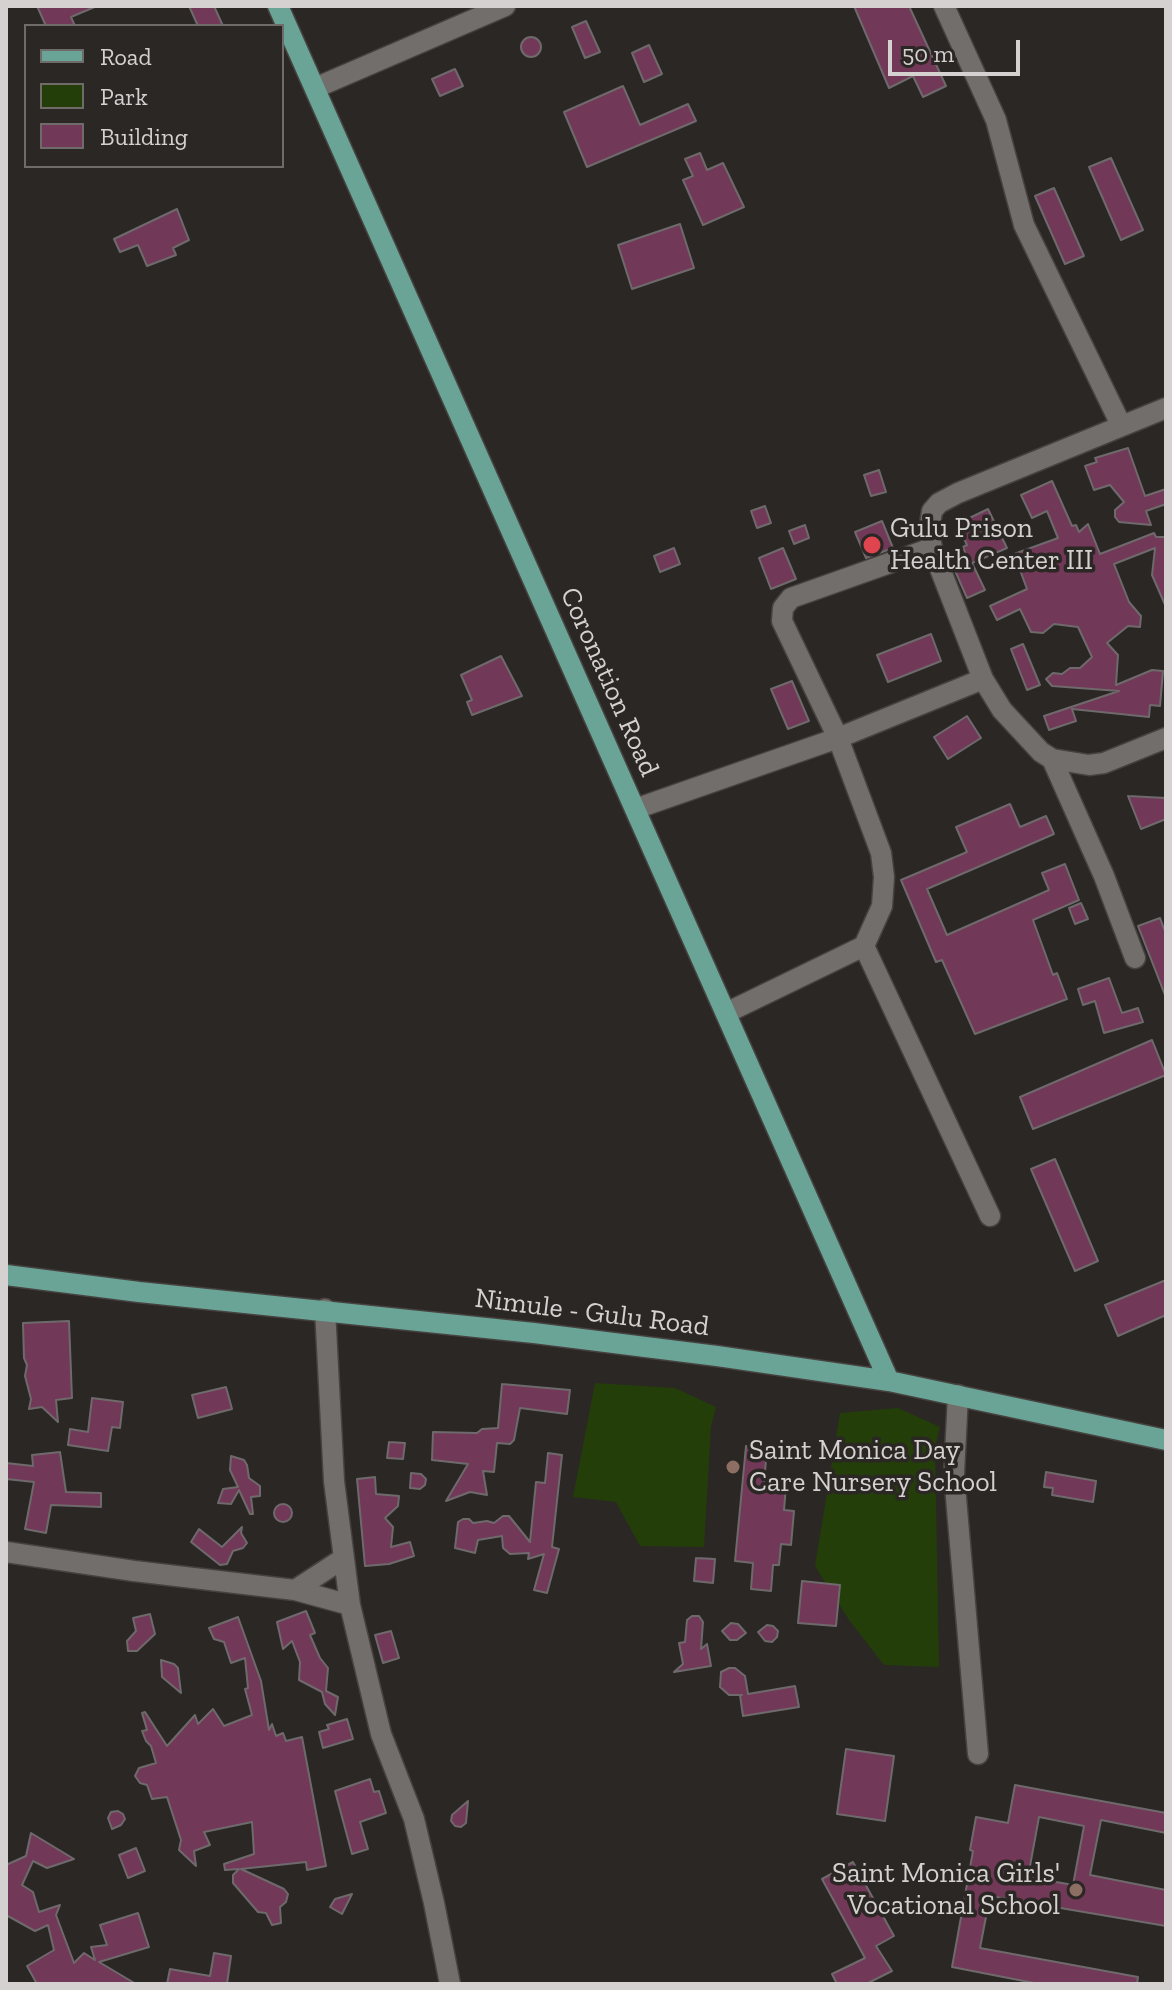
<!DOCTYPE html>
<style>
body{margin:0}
#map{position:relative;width:1172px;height:1990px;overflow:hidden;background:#2b2725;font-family:"Zilla Slab",serif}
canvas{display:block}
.frame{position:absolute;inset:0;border:8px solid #d4d1d0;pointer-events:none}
.legend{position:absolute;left:24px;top:24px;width:260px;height:144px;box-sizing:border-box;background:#2b2725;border:2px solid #6f6b69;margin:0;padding:10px 14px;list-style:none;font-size:24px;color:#d4d1d0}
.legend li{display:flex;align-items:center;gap:16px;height:40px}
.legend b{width:40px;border:2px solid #6f6b69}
.scale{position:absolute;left:888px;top:40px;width:132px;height:36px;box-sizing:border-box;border:4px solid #d4d1d0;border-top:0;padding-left:10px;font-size:24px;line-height:28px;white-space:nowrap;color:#d4d1d0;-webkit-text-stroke:6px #2b2725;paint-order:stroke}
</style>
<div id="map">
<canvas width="1172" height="1990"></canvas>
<div class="frame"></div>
<ul class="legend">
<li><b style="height:10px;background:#69a496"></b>Road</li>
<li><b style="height:22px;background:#243e0a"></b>Park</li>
<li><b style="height:22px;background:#723857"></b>Building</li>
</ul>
<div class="scale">50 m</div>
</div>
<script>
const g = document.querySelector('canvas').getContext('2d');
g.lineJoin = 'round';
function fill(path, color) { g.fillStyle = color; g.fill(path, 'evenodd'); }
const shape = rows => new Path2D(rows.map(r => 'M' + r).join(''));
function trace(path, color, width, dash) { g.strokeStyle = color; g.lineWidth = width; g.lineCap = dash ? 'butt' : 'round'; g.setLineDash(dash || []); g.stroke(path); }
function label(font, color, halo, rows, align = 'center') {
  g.font = font + ' "Zilla Slab",serif'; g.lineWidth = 7; g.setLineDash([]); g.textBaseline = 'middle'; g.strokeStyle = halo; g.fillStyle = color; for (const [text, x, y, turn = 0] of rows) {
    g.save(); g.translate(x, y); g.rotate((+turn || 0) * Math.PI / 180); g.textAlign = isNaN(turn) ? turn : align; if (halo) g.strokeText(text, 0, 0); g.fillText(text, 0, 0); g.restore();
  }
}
const green = shape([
 [595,1383,675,1388,716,1407,711,1427,704,1547,640,1546,616,1502,573,1497],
 [898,1408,940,1427,935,1447,939,1667,884,1665,849,1620,815,1566,840,1413]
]);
const building = shape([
 [37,6,97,6,71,17,75,26,46,26,37,6],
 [189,6,214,6,223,26,198,26,189,6],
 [854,6,909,6,946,86,923,97,913,76,889,88,854,6],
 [586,21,600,52,585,58,572,27,586,21],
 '521 47a10 10 0 1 1 20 0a10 10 0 1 1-20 0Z',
 [649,45,662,74,644,82,632,53,649,45],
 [455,69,463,86,440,96,432,79,455,69],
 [623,86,640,125,688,104,696,121,587,167,564,112,623,86],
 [700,153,707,170,723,163,744,207,703,225,683,180,693,176,685,159,700,153],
 [1111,158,1143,230,1121,240,1089,167,1111,158],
 [1054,188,1084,256,1065,264,1035,196,1054,188],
 [177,209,189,240,173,248,176,255,147,266,138,245,120,252,114,239,177,209],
 [680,224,694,268,632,289,618,245,680,224],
 [1128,448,1145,496,1166,489,1166,504,1146,511,1151,525,1119,522,1115,517,1115,510,1124,502,1110,485,1094,490,1085,466,1097,462,1095,458,1128,448],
 [879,470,886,492,871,496,864,475,879,470],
 [1052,481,1072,526,1076,525,1079,532,1088,524,1100,554,1154,533,1156,537,1166,537,1166,607,1152,575,1155,548,1114,564,1129,602,1141,616,1140,627,1128,626,1107,643,1118,655,1116,685,1152,670,1163,671,1160,706,1150,705,1149,717,1072,709,1076,721,1049,730,1044,716,1119,691,1052,686,1046,679,1053,673,1062,674,1070,668,1080,668,1092,657,1078,627,1054,624,1043,633,1031,632,1020,609,997,620,990,606,1027,589,1014,554,1058,538,1047,511,1032,518,1021,495,1052,481],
 [765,506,771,523,757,528,751,511,765,506],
 [988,509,1007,548,972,563,985,590,967,598,953,566,968,560,963,547,967,545,957,524,988,509],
 [882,521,893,548,866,558,855,532,882,521],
 [805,525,809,538,794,544,789,531,805,525],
 [674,548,680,564,660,572,654,556,674,548],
 [783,548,796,579,771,589,759,558,783,548],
 [931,634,941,661,888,682,877,655,931,634],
 [1023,644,1040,685,1027,690,1011,649,1023,644],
 [501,656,522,696,472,715,467,702,472,700,461,675,501,656],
 [792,681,809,721,788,729,771,689,792,681],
 [967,716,981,738,948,759,934,737,967,716],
 [1128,796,1166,798,1166,819,1141,829,1128,796],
 [1010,804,1020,827,1046,816,1054,834,927,889,947,935,1049,890,1042,873,1065,864,1079,900,1033,920,1053,975,1057,973,1067,999,975,1034,942,960,936,962,901,880,967,852,956,827,1010,804],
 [1081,903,1088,919,1075,924,1069,908,1081,903],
 [1160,918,1166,934,1165,995,1138,926,1160,918],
 [1109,978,1122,1013,1138,1008,1143,1022,1104,1033,1095,1001,1083,1005,1078,989,1109,978],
 [1152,1040,1166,1075,1033,1129,1020,1097,1152,1040],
 [1055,1159,1098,1261,1075,1271,1031,1169,1055,1159],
 [1166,1280,1166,1315,1118,1336,1105,1305,1166,1280],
 [69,1321,72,1398,56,1400,58,1422,42,1407,29,1409,31,1399,25,1376,27,1365,24,1358,23,1323,69,1321],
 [502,1384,570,1390,567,1414,520,1408,514,1440,510,1444,497,1443,494,1472,483,1471,487,1495,470,1492,446,1501,468,1464,432,1460,433,1432,477,1433,482,1429,498,1428,502,1384],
 [226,1387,232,1409,198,1418,192,1395,226,1387],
 [92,1398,123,1402,120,1428,112,1427,108,1451,68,1445,70,1429,88,1432,92,1398],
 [389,1442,405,1443,403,1459,387,1458,389,1442],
 [746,1446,767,1448,764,1484,786,1486,784,1510,794,1511,791,1545,781,1544,779,1565,773,1565,771,1591,751,1589,753,1563,735,1561,746,1446],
 [60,1452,66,1492,101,1493,101,1507,51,1505,46,1533,25,1529,34,1482,6,1479,6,1463,33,1466,32,1455,60,1452],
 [548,1453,562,1455,552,1547,559,1549,547,1593,534,1590,544,1554,528,1559,529,1553,510,1554,503,1548,502,1536,478,1540,475,1553,455,1548,458,1522,463,1519,469,1519,473,1523,487,1521,494,1523,503,1516,509,1516,530,1542,536,1482,545,1483,548,1453],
 [231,1456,244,1460,247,1465,249,1478,260,1486,260,1496,251,1497,253,1514,250,1514,239,1490,231,1504,218,1503,223,1489,238,1487,230,1470,231,1456],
 [1046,1472,1096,1481,1093,1502,1052,1495,1053,1488,1044,1487,1046,1472],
 [411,1473,421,1474,426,1479,425,1485,420,1489,410,1488,411,1473],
 [375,1477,376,1494,399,1496,398,1506,385,1518,393,1527,391,1547,410,1542,414,1556,389,1564,365,1566,357,1479,375,1477],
 '274 1513a9 9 0 1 1 18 0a9 9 0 1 1-18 0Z',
 [242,1527,241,1533,247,1543,243,1548,233,1551,227,1564,220,1565,191,1542,199,1529,222,1547,242,1527],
 [696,1558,715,1559,713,1583,694,1581,696,1558],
 [802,1581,840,1585,836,1626,798,1623,802,1581],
 [306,1611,315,1633,310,1635,320,1658,328,1668,326,1691,338,1697,335,1715,325,1704,322,1692,299,1680,300,1662,292,1641,283,1649,277,1622,306,1611],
 [150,1614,155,1634,137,1651,128,1651,127,1641,136,1631,133,1618,150,1614],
 [692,1616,699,1616,703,1622,701,1649,707,1644,711,1666,674,1672,683,1664,679,1643,685,1642,687,1620,692,1616],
 [238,1617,261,1681,269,1730,272,1724,276,1736,283,1733,286,1741,302,1737,326,1866,307,1870,306,1862,241,1869,284,1889,288,1894,286,1902,280,1907,281,1923,272,1925,266,1913,258,1912,233,1883,233,1875,239,1869,225,1870,224,1864,254,1854,252,1822,204,1832,210,1845,194,1851,196,1866,179,1850,181,1840,167,1797,152,1799,147,1785,140,1783,135,1776,139,1768,156,1763,151,1746,146,1741,142,1731,147,1730,142,1713,145,1712,167,1746,195,1715,198,1724,213,1709,224,1726,252,1715,245,1689,248,1688,245,1658,231,1663,224,1642,214,1639,209,1628,238,1617],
 [731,1623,738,1624,746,1633,737,1640,730,1640,722,1631,731,1623],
 [767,1625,773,1626,778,1631,777,1637,772,1642,765,1641,758,1632,767,1625],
 [391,1631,399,1658,383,1663,375,1635,391,1631],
 [161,1660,174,1664,178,1668,181,1693,162,1677,161,1660],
 [729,1668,735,1668,745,1676,748,1694,795,1686,799,1707,743,1716,740,1695,742,1695,729,1695,720,1687,721,1672,729,1668],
 [347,1719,353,1739,323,1748,319,1732,329,1729,327,1725,347,1719],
 [846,1749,894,1756,885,1821,837,1814,846,1749],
 [370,1779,374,1792,379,1791,386,1813,360,1822,368,1849,352,1854,335,1791,370,1779],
 [1015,1785,1166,1813,1166,1833,1101,1820,1090,1875,1166,1890,1166,1926,990,1896,980,1948,1138,1977,1137,1984,1039,1984,952,1967,973,1851,970,1850,976,1817,1008,1823,1015,1785],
 [1039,1817,1084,1826,1073,1885,1028,1877,1039,1817],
 [468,1801,466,1823,461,1827,455,1826,451,1821,452,1815,468,1801],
 [118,1811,123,1814,125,1819,121,1825,112,1829,108,1818,111,1812,118,1811],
 [31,1833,74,1859,47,1868,33,1861,22,1885,33,1892,39,1912,60,1905,56,1915,74,1963,84,1953,95,1960,91,1947,107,1945,100,1925,138,1913,149,1947,99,1962,136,1984,37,1984,27,1966,54,1950,48,1925,35,1931,6,1915,6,1865,26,1856,31,1833],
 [136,1848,145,1871,128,1878,119,1855,136,1848],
 [853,1862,894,1936,876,1946,892,1971,866,1984,837,1984,832,1974,865,1958,822,1879,853,1862],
 [352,1894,342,1914,330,1907,335,1899,352,1894],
 [214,1953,231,1956,227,1984,167,1984,170,1969,210,1976,214,1953]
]);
const minor = shape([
 [944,6,996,120,1024,225,1121,425],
 [315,88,505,6],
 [1166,408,958,493,939,503,932,511,929,532,932,548,983,679,1002,710,1041,752,1052,759,1089,765,1104,763,1166,738],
 [1052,759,1104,876,1135,958],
 [635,809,838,738,983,679],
 [864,946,990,1216],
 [726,1013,864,946,882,906,884,877,881,853,838,738,782,621,783,608,791,598,932,548],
 [325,1309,334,1481,350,1605,381,1734,414,1819,434,1903,450,1984],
 [958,1395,954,1474,978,1754],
 [6,1552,134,1571,295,1590,350,1605],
 [295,1590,344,1558]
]);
const major = shape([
 [278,6,889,1381],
 [6,1275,139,1292,534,1333,717,1356,889,1381,1166,1440]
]);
const markers = [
 [872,545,10,"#e0444e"],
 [733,1467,8,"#8d6e63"],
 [1076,1890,8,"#8d6e63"]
];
const poiNames = [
 ["Gulu Prison",890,529],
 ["Health Center III",890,561],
 ["Saint Monica Day",749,1451],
 ["Care Nursery School",749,1483],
 ["Saint Monica Girls'",1060,1874,"right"],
 ["Vocational School",1060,1906,"right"]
];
const streetNames = [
 ["Coronation Road",609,682,66],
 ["Nimule - Gulu Road",592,1313,7]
];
fill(green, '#243e0a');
fill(building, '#723857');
trace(building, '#6e6a6c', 2);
trace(minor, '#464240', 23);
trace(major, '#464240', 23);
trace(minor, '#726e6b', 20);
trace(major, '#69a496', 20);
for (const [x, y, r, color] of markers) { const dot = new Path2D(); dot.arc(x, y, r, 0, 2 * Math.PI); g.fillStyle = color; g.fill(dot); trace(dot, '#2b2725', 3); }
label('28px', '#d4d1d0', '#2b2725', poiNames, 'left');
label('28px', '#d4d1d0', '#2b2725', streetNames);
</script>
